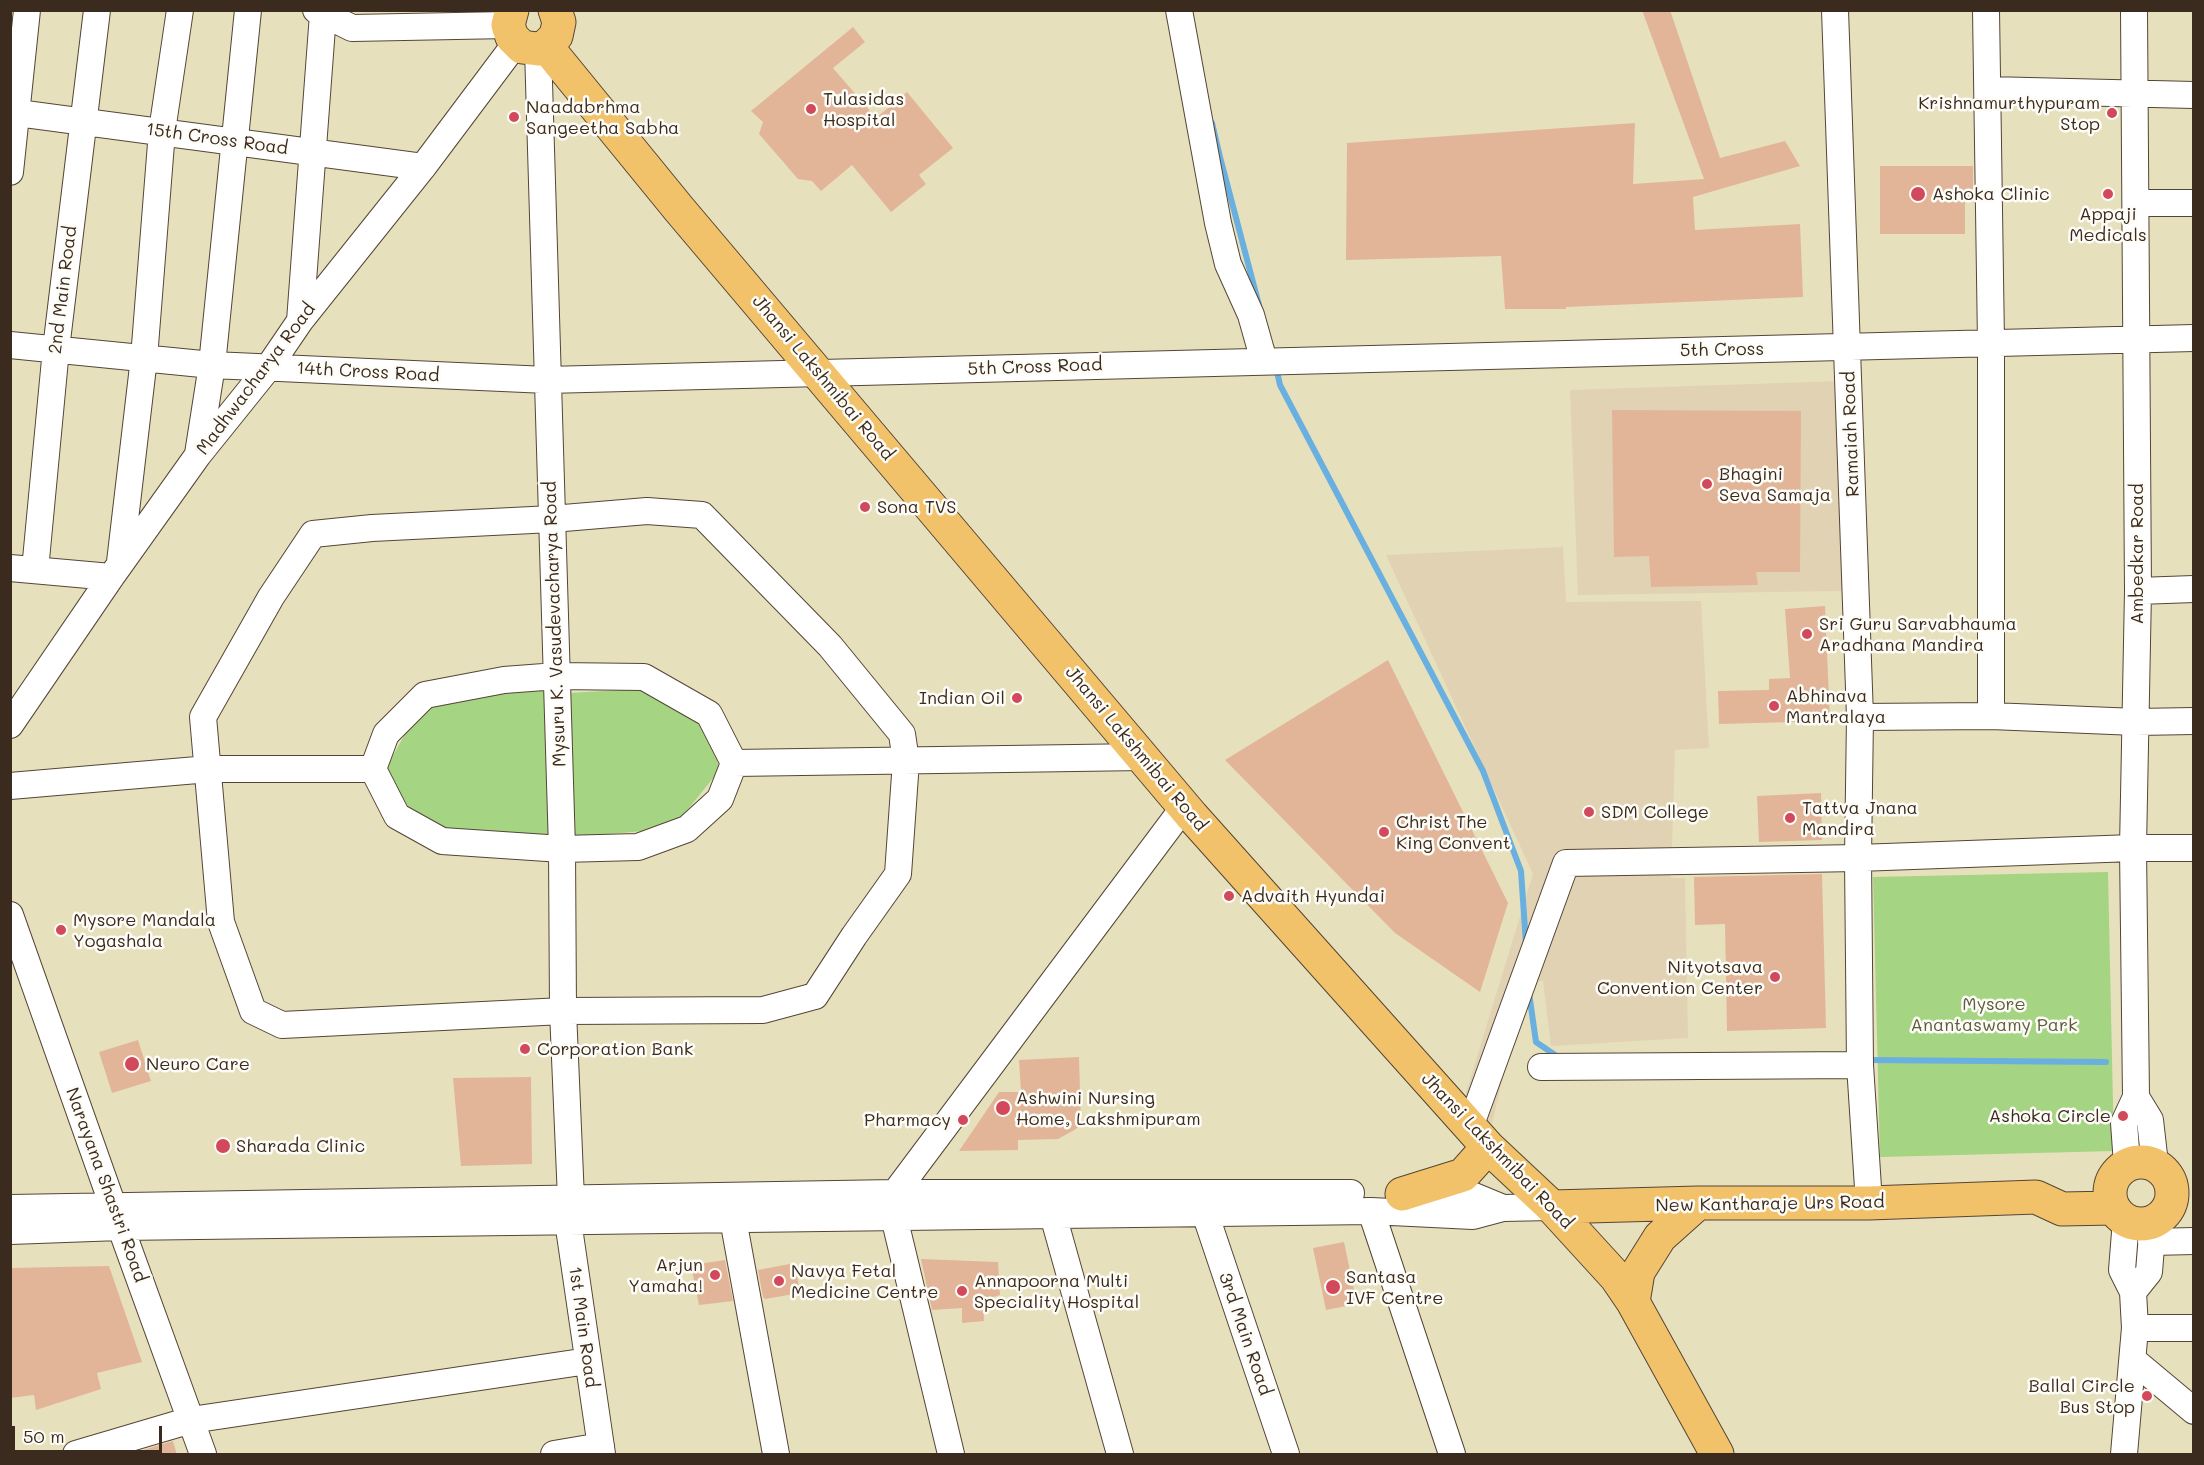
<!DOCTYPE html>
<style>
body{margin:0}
#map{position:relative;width:2204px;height:1465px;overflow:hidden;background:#e7e0bd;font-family:Mali,sans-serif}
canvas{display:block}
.frame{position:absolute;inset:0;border:12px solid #3b2a1e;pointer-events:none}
.scale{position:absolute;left:12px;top:1426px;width:150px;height:27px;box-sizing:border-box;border:3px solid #3b2a1e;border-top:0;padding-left:8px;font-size:18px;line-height:21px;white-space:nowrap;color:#3b2a1e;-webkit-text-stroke:4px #fdfcf7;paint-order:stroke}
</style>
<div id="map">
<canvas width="2204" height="1465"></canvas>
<div class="frame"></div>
<div class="scale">50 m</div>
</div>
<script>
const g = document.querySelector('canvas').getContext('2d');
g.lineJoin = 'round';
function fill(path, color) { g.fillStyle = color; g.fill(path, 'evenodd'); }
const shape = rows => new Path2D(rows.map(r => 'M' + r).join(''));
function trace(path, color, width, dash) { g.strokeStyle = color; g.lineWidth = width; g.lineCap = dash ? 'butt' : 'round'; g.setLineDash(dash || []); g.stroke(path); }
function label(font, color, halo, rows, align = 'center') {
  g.font = font + ' Mali,sans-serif'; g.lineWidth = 5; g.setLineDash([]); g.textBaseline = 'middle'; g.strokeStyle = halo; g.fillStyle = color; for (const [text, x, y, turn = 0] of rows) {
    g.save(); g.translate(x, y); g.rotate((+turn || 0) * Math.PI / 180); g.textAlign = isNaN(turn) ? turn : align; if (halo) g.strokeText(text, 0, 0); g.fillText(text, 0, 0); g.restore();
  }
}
const built = shape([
 [1841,381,1842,591,1578,595,1570,390],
 [1563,547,1566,602,1701,601,1709,748,1675,750,1671,878,1685,878,1688,1038,1551,1046,1543,981,1525,983,1492,1124,1465,1096,1533,874,1386,555]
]);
const green = shape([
 [546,688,551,838,448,831,410,810,385,770,409,727,441,699],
 [640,689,712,728,719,771,680,819,655,830,574,837,569,693],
 [2108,872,2114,1151,1880,1157,1873,877]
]);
const stream = shape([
 [1212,123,1220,157,1259,305],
 [1276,367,1280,385,1483,771,1521,871,1526,944],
 [1529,993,1536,1042,1558,1057],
 [1865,1060,2106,1062]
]);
const building = shape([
 [1642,10,1670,10,1720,158,1785,141,1800,166,1693,197,1695,230,1800,224,1803,297,1566,307,1566,309,1505,309,1501,256,1346,260,1347,143,1635,123,1633,184,1704,179],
 [853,27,865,42,833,68,876,118,907,92,953,148,919,175,926,184,891,212,852,165,821,191,812,181,798,179,759,134,763,122,751,111],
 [1880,166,1973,166,1973,199,1965,199,1965,234,1880,234],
 [1612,410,1801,411,1800,572,1756,572,1758,585,1651,587,1649,556,1614,557],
 [1825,606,1830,721,1719,724,1718,691,1769,690,1769,679,1790,678,1785,609],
 [1388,660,1508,903,1480,992,1395,933,1225,760],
 [1821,793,1822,840,1759,842,1757,796],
 [1822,874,1826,1028,1727,1031,1725,924,1695,925,1694,877],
 [138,1040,151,1081,112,1093,99,1052],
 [1079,1057,1081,1123,1076,1129,1058,1139,1018,1140,1018,1150,959,1151,999,1092,1021,1092,1019,1060],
 [531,1077,532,1164,461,1166,453,1078],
 [1344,1242,1357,1304,1326,1310,1313,1248],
 [921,1259,998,1262,1000,1295,983,1300,984,1321,962,1323,962,1308,932,1310],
 [725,1260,733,1301,699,1305,691,1265],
 [795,1263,800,1293,765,1299,763,1297,758,1270],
 [109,1266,142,1362,97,1373,101,1389,36,1410,34,1395,10,1398,10,1268],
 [173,1441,177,1455,127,1455]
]);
const minor = shape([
 [316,10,352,28,508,25],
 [1179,10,1218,223,1228,264,1251,315,1264,361],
 [1835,10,1860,717,1858,858,1860,1065,1869,1203],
 [1986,10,1991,343,1991,716],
 [538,49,562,849,563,1011,571,1199,568,1221,602,1454],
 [1988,90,2194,95],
 [10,112,423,167],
 [10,172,27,10],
 [2136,203,2194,203],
 [300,321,323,14],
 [10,345,212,365,547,380,2194,338],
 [198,454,212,365,248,10],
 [647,511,702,515,830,646,902,734,906,761,898,874,854,936,815,996,763,1010,563,1011,282,1025,253,1011,221,922,203,717,271,597,313,534,372,528,552,519,647,511],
 [120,562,144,358,162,131,180,10],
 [10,568,111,577],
 [35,570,56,349,97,10],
 [2138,591,2194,589],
 [557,676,644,677,709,714,734,763,720,799,687,829,638,847,562,849,442,841,397,816,373,769,386,734,425,695,504,680,557,676],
 [1860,717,1991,716,2136,722,2194,721],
 [10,725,111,577,198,455,268,368,300,321,423,167,516,43],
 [734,763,1143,757],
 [10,786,209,769,373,769],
 [10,915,113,1206,203,1454],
 [1541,1067,1860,1065],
 [2136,1097,2150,1120,2155,1164],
 [1470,1127,1566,863,1858,858,2133,848,2194,848],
 [2127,1164,2124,1123,2136,1097,2133,848,2138,591,2134,10],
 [1418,1194,1474,1196,1503,1208],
 [10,1208,895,1193,1351,1193],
 [1371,1211,1452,1454],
 [1205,1213,1286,1454],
 [1053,1215,1120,1454],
 [733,1219,776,1454],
 [10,1231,120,1227,1371,1211,1473,1216,1503,1208,1552,1207],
 [2151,1242,2194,1241],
 [2133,1292,2149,1272,2153,1222],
 [2135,1328,2194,1328],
 [2133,1360,2194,1411],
 [76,1454,191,1420,588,1361],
 [554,1454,601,1446],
 [951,1454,894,1217,895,1193,1184,807],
 [2124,1454,2135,1328,2133,1292,2122,1270,2126,1220]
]);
const major = shape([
 [512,10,508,25,512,37,522,47,538,49,546,46,556,36,559,22,555,10],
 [546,46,679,209,1192,816,1488,1147,1552,1207,1616,1277,1633,1302,1717,1454],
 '2110 1193a31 31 0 1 1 62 0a31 31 0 1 1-62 0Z',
 [1402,1194,1463,1175,1488,1147],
 [1552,1207,1698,1203,1869,1203,2036,1197,2062,1209,2114,1208],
 [1633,1302,1638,1272,1660,1237,1698,1203]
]);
const markers = [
 [811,109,6,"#d1495b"],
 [2112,113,6,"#d1495b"],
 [514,117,6,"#d1495b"],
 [1918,194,8,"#d1495b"],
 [2108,194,6,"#d1495b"],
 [1707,484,6,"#d1495b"],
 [865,507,6,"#d1495b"],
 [1807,634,6,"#d1495b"],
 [1017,698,6,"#d1495b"],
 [1774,706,6,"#d1495b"],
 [1589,812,6,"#d1495b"],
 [1790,818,6,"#d1495b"],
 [1384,832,6,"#d1495b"],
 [1229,896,6,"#d1495b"],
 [61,930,6,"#d1495b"],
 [1775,977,6,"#d1495b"],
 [525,1049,6,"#d1495b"],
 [132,1064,8,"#d1495b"],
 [1003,1108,8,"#d1495b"],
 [2123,1116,6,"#d1495b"],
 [963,1120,6,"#d1495b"],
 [223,1146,8,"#d1495b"],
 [715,1275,6,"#d1495b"],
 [779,1281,6,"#d1495b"],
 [1333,1287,8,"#d1495b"],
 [962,1291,6,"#d1495b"],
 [2147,1396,6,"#d1495b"]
];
const poiNames = [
 ["Tulasidas",823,99],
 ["Hospital",823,120],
 ["Krishnamurthypuram",2100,103,"right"],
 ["Stop",2100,124,"right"],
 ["Naadabrhma",526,107],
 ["Sangeetha Sabha",526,128],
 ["Ashoka Clinic",1932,194],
 ["Appaji",2108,214,"center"],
 ["Medicals",2108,235,"center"],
 ["Bhagini",1719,474],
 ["Seva Samaja",1719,495],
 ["Sona TVS",877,507],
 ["Sri Guru Sarvabhauma",1819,624],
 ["Aradhana Mandira",1819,645],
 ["Abhinava",1786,696],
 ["Mantralaya",1786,717],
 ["Indian Oil",1005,698,"right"],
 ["Tattva Jnana",1802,808],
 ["Mandira",1802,829],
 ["SDM College",1601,812],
 ["Christ The",1396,822],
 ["King Convent",1396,843],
 ["Advaith Hyundai",1241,896],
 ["Mysore Mandala",73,920],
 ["Yogashala",73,941],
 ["Nityotsava",1763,967,"right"],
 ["Convention Center",1763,988,"right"],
 ["Corporation Bank",537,1049],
 ["Neuro Care",146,1064],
 ["Ashwini Nursing",1016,1098],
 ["Home, Lakshmipuram",1016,1119],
 ["Ashoka Circle",2111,1116,"right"],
 ["Pharmacy",951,1120,"right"],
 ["Sharada Clinic",236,1146],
 ["Arjun",703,1265,"right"],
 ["Yamaha!",703,1286,"right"],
 ["Navya Fetal",791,1271],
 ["Medicine Centre",791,1292],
 ["Santasa",1346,1277],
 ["IVF Centre",1346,1298],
 ["Annapoorna Multi",974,1281],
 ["Speciality Hospital",974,1302],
 ["Ballal Circle",2135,1386,"right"],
 ["Bus Stop",2135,1407,"right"]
];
const streetNames = [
 ["15th Cross Road",217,139,8],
 ["2nd Main Road",63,290,-83],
 ["5th Cross",1722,350,-1],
 ["5th Cross Road",1035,367,-2],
 ["14th Cross Road",368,372,3],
 ["Jhansi Lakshmibai Road",823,378,50],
 ["Madhwacharya Road",256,379,-53],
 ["Ramaiah Road",1851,434,-92],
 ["Ambedkar Road",2137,554,-90],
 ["Mysuru K. Vasudevacharya Road",555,624,-92],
 ["Jhansi Lakshmibai Road",1136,749,50],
 ["Jhansi Lakshmibai Road",1497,1151,46],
 ["Narayana Shastri Road",106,1185,70],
 ["New Kantharaje Urs Road",1770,1204,-1],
 ["1st Main Road",583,1327,82],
 ["3rd Main Road",1245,1334,71]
];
const parkNames = [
 ["Mysore",1994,1004],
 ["Anantaswamy Park",1994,1025]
];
fill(built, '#e1d2b4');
fill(green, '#a5d482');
trace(stream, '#69afdf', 6);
fill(building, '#e2b598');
trace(minor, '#554536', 28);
trace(major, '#554536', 35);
trace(minor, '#fff', 26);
trace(major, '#f2c26a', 33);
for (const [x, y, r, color] of markers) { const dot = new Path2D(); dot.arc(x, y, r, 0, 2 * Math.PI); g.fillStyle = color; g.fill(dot); trace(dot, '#fdfcf7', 2); }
label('18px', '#3b2a1e', '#fdfcf7', poiNames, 'left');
label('18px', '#3b2a1e', '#fdfcf7', streetNames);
label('18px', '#5b5d3c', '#fdfcf7', parkNames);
</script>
